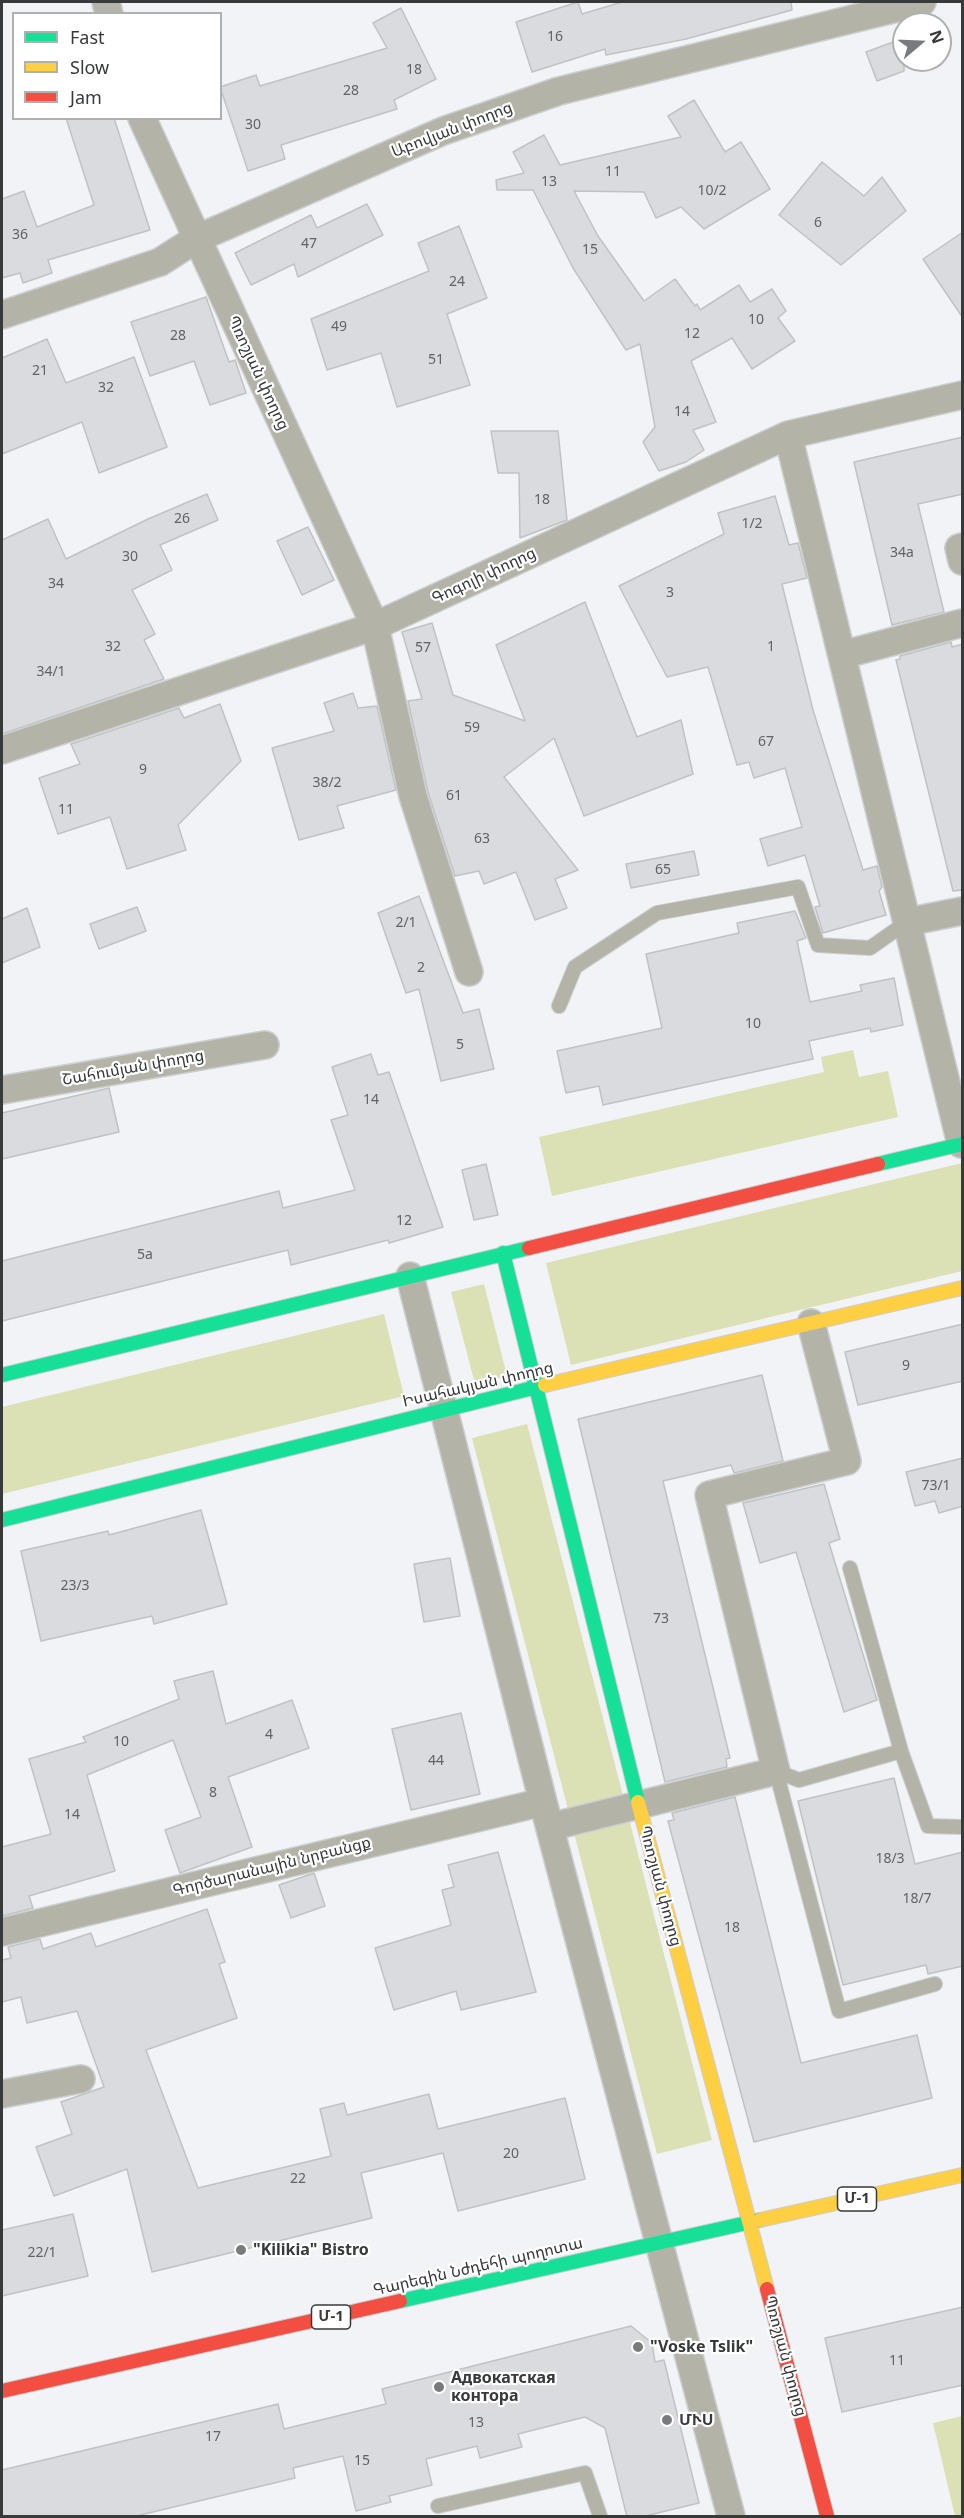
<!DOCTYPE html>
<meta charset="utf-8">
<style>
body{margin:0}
#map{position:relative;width:964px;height:2518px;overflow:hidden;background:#f1f3f6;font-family:"Noto Sans",sans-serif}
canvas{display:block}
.frame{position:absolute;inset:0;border:3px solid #37393b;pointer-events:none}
.legend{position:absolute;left:12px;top:12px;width:210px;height:108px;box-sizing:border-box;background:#fff;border:2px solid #afb0b1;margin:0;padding:8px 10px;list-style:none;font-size:18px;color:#37393b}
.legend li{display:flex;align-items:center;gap:12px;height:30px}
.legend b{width:30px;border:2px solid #afb0b1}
.north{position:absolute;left:892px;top:12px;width:60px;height:60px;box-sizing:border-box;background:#fff;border:2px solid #afb0b1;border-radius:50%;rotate:71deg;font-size:16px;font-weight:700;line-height:24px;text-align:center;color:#37393b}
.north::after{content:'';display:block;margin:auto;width:21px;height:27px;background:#787a7c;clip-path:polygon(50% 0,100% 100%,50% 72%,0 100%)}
</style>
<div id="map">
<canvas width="964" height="2518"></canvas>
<div class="frame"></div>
<ul class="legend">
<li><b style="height:8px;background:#16e098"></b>Fast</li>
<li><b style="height:8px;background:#ffcf43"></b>Slow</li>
<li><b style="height:8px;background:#f24e42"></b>Jam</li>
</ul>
<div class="north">N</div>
</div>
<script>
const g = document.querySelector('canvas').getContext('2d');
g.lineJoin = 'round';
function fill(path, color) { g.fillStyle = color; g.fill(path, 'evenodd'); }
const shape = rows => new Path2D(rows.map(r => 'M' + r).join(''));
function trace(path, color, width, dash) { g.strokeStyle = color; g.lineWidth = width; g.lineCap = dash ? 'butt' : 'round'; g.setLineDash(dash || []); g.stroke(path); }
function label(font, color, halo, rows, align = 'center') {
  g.font = font + ' "Noto Sans","Noto Sans Armenian",sans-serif'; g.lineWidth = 4.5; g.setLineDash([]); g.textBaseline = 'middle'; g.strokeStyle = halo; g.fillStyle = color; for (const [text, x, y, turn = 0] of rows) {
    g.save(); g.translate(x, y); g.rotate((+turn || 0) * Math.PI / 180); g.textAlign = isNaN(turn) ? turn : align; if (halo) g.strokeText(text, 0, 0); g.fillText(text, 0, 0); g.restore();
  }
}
const green = shape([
 [853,1050,859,1077,888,1071,898,1117,552,1196,539,1137,824,1072,821,1057],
 [962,1163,962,1271,571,1365,546,1263],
 [484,1284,507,1376,475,1384,451,1292],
 [384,1314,404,1396,2,1494,2,1407],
 [527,1424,712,2140,657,2154,472,1438],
 [962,2416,962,2516,955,2516,933,2423]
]);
const building = shape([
 [578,2,582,14,622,2,791,2,792,10,686,39,606,55,605,49,532,72,516,22,578,2],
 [401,8,436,79,394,100,397,109,281,145,285,159,248,171,220,87,256,75,260,86,387,48,373,23,401,8],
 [904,38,904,71,877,81,866,52,904,38],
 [694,100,725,152,741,142,770,189,704,229,681,207,656,218,644,192,574,191,598,236,644,301,675,279,695,306,697,304,700,310,739,285,750,302,772,289,786,311,778,318,795,341,752,369,732,338,691,361,716,422,693,430,704,450,686,462,659,471,643,442,655,427,640,344,626,350,573,268,533,190,497,190,496,180,524,173,513,152,544,135,560,165,681,137,668,116,694,100],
 [66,118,114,118,150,230,48,260,52,273,23,283,20,273,2,278,2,199,24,191,37,227,94,205,66,118],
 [822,162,864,196,882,177,906,211,841,265,779,215,822,162],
 [367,204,383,235,298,277,294,264,251,285,235,253,311,215,317,228,367,204],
 [459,226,487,298,447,314,470,385,397,407,381,353,327,370,311,319,429,271,418,243,459,226],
 [963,232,963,318,923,259,963,232],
 [206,297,229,362,235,360,246,393,210,405,194,361,150,376,131,322,206,297],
 [47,339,66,383,134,357,167,447,99,473,82,422,2,454,2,358,47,339],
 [491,431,558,431,567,520,520,538,519,473,498,473,491,431],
 [963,437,963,494,918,504,944,612,892,625,854,462,963,437],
 [207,494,218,520,160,545,172,570,132,590,155,634,144,640,164,679,2,734,2,540,48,519,66,559,148,519,207,494],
 [775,496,789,545,798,543,807,578,782,584,813,710,863,870,877,866,882,887,879,891,886,915,823,933,815,907,820,906,805,855,768,866,760,839,802,827,785,768,754,778,749,762,737,765,708,667,667,677,619,586,724,534,718,513,775,496],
 [308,527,334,580,302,595,277,541,308,527],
 [585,602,637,737,681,720,693,774,584,816,554,738,504,777,578,870,555,879,567,908,535,920,516,872,484,884,479,871,455,876,428,792,408,701,422,699,402,632,432,623,453,695,525,721,496,645,585,602],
 [951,642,952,647,963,644,963,890,953,891,896,660,900,659,900,656,951,642],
 [353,693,358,708,377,706,396,790,337,806,344,828,299,840,272,748,334,731,324,703,353,693],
 [220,704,241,761,178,825,186,850,127,869,110,817,58,834,39,778,80,764,71,744,179,708,184,718,220,704],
 [694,851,699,875,631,888,626,864,694,851],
 [419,896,463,1013,479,1009,494,1069,441,1081,419,989,406,993,378,913,419,896],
 [137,907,146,931,99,949,90,924,137,907],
 [27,908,40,947,2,963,2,919,27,908],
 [795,911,806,938,797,941,810,1002,862,991,860,985,894,978,903,1025,871,1032,870,1028,809,1041,813,1059,603,1105,599,1086,566,1093,557,1051,662,1028,646,954,739,933,737,923,795,911],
 [371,1054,378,1075,389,1072,443,1227,389,1243,388,1240,291,1265,288,1250,2,1321,2,1261,279,1191,283,1208,355,1190,331,1120,348,1115,332,1067,371,1054],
 [109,1088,119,1132,2,1159,2,1113,109,1088],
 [486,1164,498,1215,474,1220,462,1170,486,1164],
 [963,1324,963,1381,858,1405,845,1352,963,1324],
 [762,1375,783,1461,734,1473,731,1465,663,1481,730,1758,726,1759,727,1767,665,1782,578,1419,762,1375],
 [963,1458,963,1506,939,1513,935,1501,915,1506,906,1472,963,1458],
 [824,1484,840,1539,829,1543,877,1700,844,1712,796,1552,760,1563,743,1503,824,1484],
 [201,1510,227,1604,154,1624,152,1616,41,1641,21,1551,108,1531,109,1535,201,1510],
 [450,1558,460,1616,424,1622,414,1564,450,1558],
 [213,1671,226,1724,292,1700,309,1748,228,1777,252,1847,180,1873,165,1830,201,1817,173,1740,87,1775,115,1871,29,1896,33,1908,2,1916,2,1847,51,1834,29,1759,86,1742,83,1737,179,1699,174,1681,213,1671],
 [461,1713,480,1794,411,1810,392,1729,461,1713],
 [894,1778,915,1864,963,1852,963,1966,928,1974,926,1965,843,1985,798,1801,894,1778],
 [735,1797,801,2063,917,2035,932,2098,754,2142,668,1821,674,1820,672,1813,735,1797],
 [498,1852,536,1992,461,2010,456,1991,394,2010,375,1948,451,1925,442,1890,454,1887,448,1865,498,1852],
 [314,1873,325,1906,291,1918,279,1885,314,1873],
 [207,1909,225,1962,219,1964,237,2018,146,2050,198,2188,331,2156,320,2109,344,2103,347,2115,429,2094,438,2129,565,2098,585,2179,458,2211,443,2153,361,2173,372,2218,152,2272,127,2169,54,2196,36,2147,72,2134,61,2102,104,2087,77,2011,27,2023,21,1997,2,2002,2,1960,11,1958,8,1947,40,1939,43,1949,91,1933,96,1947,207,1909],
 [73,2214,88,2276,2,2296,2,2230,73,2214],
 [963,2307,963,2385,842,2412,825,2338,963,2307],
 [631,2326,652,2343,655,2362,664,2360,699,2503,641,2517,627,2517,605,2428,585,2417,518,2434,522,2447,480,2458,477,2446,426,2459,432,2485,389,2496,391,2502,356,2511,343,2456,293,2468,295,2478,132,2517,2,2517,2,2470,278,2404,284,2429,386,2404,382,2389,631,2326]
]);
const lane = shape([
 [559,1006,575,967,657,913,798,887,818,945,870,948,907,922],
 [850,1568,901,1751],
 [776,1771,839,2011,935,1984],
 [776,1771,799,1780,901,1751,928,1826,962,1827],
 [438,2506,585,2473,600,2516]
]);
const street = shape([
 [106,2,109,14],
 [142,118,375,626,413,796,469,972],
 [2,315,160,262,196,239,443,131,559,91,922,2],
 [788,435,961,1144],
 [962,547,959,548,962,561],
 [842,655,962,623],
 [2,750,375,626,788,435,962,395],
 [907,922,962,911],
 [2,1090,265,1045],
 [410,1276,543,1802,731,2516],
 [550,1827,776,1771,709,1495,847,1461,811,1323],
 [2,1932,543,1802],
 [2,2094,81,2079]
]);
const fast = shape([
 [878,1164,962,1144],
 [503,1253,638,1802],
 [2,1375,529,1248],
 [2,1520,545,1385],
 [400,2301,760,2220]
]);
const slow = shape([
 [545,1385,962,1288],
 [638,1802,767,2289],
 [760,2220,962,2175]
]);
const jam = shape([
 [529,1248,878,1164],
 [767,2289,827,2516],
 [2,2391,400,2301]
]);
const markers = [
 [241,2250,6,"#787a7c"],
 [638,2347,6,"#787a7c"],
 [439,2387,6,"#787a7c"],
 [667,2420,6,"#787a7c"]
];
const numberNames = [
 ["16",555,37],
 ["18",414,70],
 ["28",351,91],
 ["30",253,125],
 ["11",613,172],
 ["13",549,182],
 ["10/2",712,191],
 ["6",818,223],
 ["36",20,235],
 ["47",309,244],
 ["15",590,250],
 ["24",457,282],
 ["10",756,320],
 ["49",339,327],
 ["12",692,334],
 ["28",178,336],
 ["51",436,360],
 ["21",40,371],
 ["32",106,388],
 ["14",682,412],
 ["18",542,500],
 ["26",182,519],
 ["1/2",752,524],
 ["34а",902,553],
 ["30",130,557],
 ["34",56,584],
 ["3",670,593],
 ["32",113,647],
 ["1",771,647],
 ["57",423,648],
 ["34/1",51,672],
 ["59",472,728],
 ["67",766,742],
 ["9",143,770],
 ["38/2",327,783],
 ["61",454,796],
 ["11",66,810],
 ["63",482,839],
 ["65",663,870],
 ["2/1",406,923],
 ["2",421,968],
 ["10",753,1024],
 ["5",460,1045],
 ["14",371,1100],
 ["12",404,1221],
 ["5a",145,1255],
 ["9",906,1366],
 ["73/1",936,1486],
 ["23/3",75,1586],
 ["73",661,1619],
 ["4",269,1735],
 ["10",121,1742],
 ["44",436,1761],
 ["8",213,1793],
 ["14",72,1815],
 ["18/3",890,1859],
 ["18/7",917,1899],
 ["18",732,1928],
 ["20",511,2154],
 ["22",298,2179],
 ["22/1",42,2253],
 ["11",897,2361],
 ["13",476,2423],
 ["17",213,2437],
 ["15",362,2461]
];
const shields = [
 [857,2199,39],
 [331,2317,39]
];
const shieldNames = [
 ["Մ-1",857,2199],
 ["Մ-1",331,2317]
];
const streetNames = [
 ["Աբովյան փողոց",452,130,-21],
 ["Պռոշյան փողոց",258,373,65],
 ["Գոգոլի փողոց",484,576,-25],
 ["Շահումյան փողոց",133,1068,-10],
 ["Իսահակյան փողոց",478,1385,-13],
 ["Գործարանային նրբանցք",272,1867,-14],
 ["Պռոշյան փողոց",660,1886,75],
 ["Գարեգին Նժդեհի պողոտա",478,2267,-13],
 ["Պռոշյան փողոց",785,2356,75]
];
const poiNames = [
 ["\"Kilikia\" Bistro",253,2250],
 ["\"Voske Tslik\"",650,2347],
 ["Адвокатская",451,2378],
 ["контора",451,2396],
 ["ՄՒՍ",679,2420]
];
fill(green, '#dce0b5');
fill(building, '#d9dbde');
trace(building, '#c0c2c4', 1.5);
trace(lane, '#cdced0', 16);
trace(street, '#cdced0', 30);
trace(fast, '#cdced0', 16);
trace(slow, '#cdced0', 16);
trace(jam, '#cdced0', 16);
trace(lane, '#b3b4a7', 14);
trace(street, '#b3b4a7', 27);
trace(fast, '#16e098', 14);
trace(slow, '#ffcf43', 14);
trace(jam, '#f24e42', 14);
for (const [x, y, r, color] of markers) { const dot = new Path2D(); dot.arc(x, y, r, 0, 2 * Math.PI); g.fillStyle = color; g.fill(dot); trace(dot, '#fff', 2); }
label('14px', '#606264', null, numberNames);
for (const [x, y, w] of shields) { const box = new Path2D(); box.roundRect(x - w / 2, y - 12, w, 24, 4.5); g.fillStyle = '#fff'; g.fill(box); trace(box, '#37393b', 1.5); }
label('bold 15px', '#37393b', null, shieldNames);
label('16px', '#37393b', '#fff', streetNames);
label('bold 16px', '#37393b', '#fff', poiNames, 'left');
</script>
